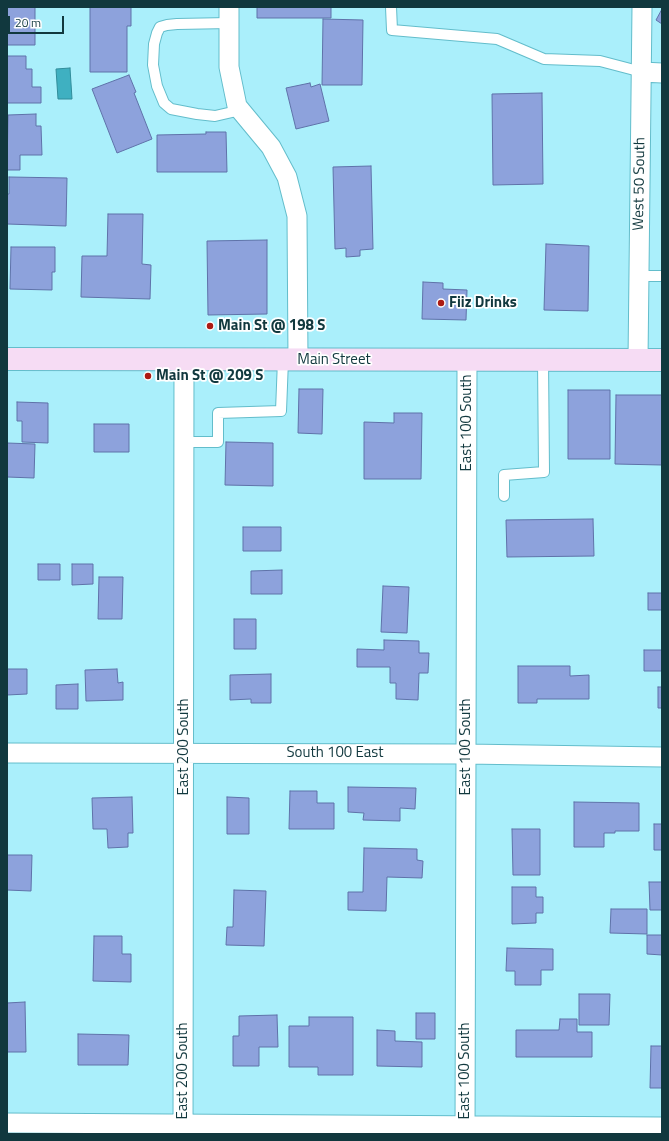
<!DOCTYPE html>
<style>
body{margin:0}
#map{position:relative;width:669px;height:1141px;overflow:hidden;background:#aaeffb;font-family:"Titillium Web",sans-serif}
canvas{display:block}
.frame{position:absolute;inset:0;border:8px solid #11383e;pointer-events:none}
.scale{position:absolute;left:8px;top:16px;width:56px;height:18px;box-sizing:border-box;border:2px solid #11383e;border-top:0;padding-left:5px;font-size:12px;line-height:14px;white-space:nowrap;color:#11383e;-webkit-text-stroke:3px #fff;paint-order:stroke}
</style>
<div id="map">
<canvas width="669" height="1141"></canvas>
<div class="frame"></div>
<div class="scale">20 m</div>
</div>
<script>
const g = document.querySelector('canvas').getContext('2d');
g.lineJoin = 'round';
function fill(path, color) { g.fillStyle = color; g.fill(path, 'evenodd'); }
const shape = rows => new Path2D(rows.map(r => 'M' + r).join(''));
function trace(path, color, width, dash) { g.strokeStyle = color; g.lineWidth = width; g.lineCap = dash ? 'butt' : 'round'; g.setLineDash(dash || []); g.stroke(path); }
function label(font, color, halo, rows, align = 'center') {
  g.font = font + ' "Titillium Web",sans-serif'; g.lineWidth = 3.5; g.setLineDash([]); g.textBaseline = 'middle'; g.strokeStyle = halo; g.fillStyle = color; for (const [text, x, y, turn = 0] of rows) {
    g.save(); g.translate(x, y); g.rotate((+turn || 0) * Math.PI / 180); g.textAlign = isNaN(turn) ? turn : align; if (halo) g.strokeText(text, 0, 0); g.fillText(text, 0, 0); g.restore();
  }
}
const water = shape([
 [70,68,72,99,58,99,56,69,70,68]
]);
const building = shape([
 [7,7,35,7,35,45,7,45,7,7],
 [90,7,131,7,131,26,127,26,127,72,90,72,90,7],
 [257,7,331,7,331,18,257,18,257,7],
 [662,9,662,24,656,20,662,9],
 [323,19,363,20,362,85,322,85,323,19],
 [7,56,26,56,26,69,32,69,32,87,41,87,41,103,7,103,7,56],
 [129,75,136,92,134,93,152,139,117,153,92,89,129,75],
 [310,83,311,87,320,84,329,121,296,129,286,88,310,83],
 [542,93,543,184,493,185,492,94,542,93],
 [36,114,36,126,41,126,42,155,20,155,20,170,7,170,8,115,36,114],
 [206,132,226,132,227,172,157,172,157,135,206,134,206,132],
 [371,166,373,249,360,250,360,256,346,257,346,248,335,249,333,167,371,166],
 [9,177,67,178,66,226,7,224,7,194,9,194,9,177],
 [108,214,143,214,142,264,151,265,150,299,81,297,82,256,107,256,108,214],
 [267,240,267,314,208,315,207,241,267,240],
 [546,244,589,246,588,311,544,310,546,244],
 [11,247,55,247,55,272,52,272,52,290,10,289,11,247],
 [423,282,443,283,443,289,467,290,466,320,422,319,423,282],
 [299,389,323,389,322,434,298,433,299,389],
 [568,390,610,390,610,459,568,459,568,390],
 [616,395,662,395,662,465,615,464,616,395],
 [17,402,48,403,48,443,22,442,22,421,17,421,17,402],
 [394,413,422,413,421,479,364,479,364,422,394,423,394,413],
 [94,424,129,424,129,452,94,452,94,424],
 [226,442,273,443,273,486,225,485,226,442],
 [7,443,35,444,34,478,7,477,7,443],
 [593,519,594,556,507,557,506,520,593,519],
 [243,527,281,527,281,551,243,551,243,527],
 [38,564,60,564,60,580,38,580,38,564],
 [72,564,93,564,93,584,72,585,72,564],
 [282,570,282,594,251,594,251,571,282,570],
 [99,577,123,577,122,619,98,619,99,577],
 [383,586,409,587,407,633,381,632,383,586],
 [648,593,662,593,662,639,662,610,648,610,648,593],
 [234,619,256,619,256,649,234,649,234,619],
 [384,640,419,641,419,653,429,653,428,673,419,673,418,700,396,699,396,683,390,683,390,667,357,667,357,649,384,650,384,640],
 [644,650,662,650,662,671,644,671,644,650],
 [518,666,570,666,570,676,589,675,589,699,537,699,537,703,518,703,518,666],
 [7,669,27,669,27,694,7,695,7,669],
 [117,669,118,683,123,682,123,700,86,701,85,670,117,669],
 [271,674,271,703,251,703,251,699,230,700,230,675,271,674],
 [78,684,78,709,56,709,56,685,78,684],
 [658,687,662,687,662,708,658,708,658,687],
 [348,787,416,788,415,809,400,808,400,821,363,820,364,813,348,812,348,787],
 [290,791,317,791,317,803,334,803,334,829,289,829,290,791],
 [132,797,133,833,128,833,128,847,108,848,107,829,93,829,92,798,132,797],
 [227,797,249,798,249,834,227,834,227,797],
 [574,802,639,803,639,831,615,831,615,833,604,833,604,847,574,847,574,802],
 [654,824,662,824,662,850,654,850,654,824],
 [512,829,540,829,540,875,513,875,512,829],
 [364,848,417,849,417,860,423,861,422,878,387,877,386,911,348,910,348,892,363,892,364,848],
 [7,855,32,855,31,891,7,890,7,855],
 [649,882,662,882,662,910,650,910,649,882],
 [512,887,536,887,536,897,543,897,543,913,536,913,536,923,512,924,512,887],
 [234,890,266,891,264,946,226,945,227,927,233,927,234,890],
 [611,909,647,909,647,934,610,933,611,909],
 [647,935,662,935,662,955,647,954,647,935],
 [94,936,122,936,122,954,131,954,131,982,93,981,94,936],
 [507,948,553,949,553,970,541,970,541,985,515,985,515,971,506,971,507,948],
 [579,994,610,994,609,1025,579,1025,579,994],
 [25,1002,26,1052,7,1052,7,1003,25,1002],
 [416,1013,435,1013,435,1039,416,1039,416,1013],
 [277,1015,278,1047,259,1047,259,1066,233,1066,233,1036,239,1036,239,1016,277,1015],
 [309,1017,353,1017,353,1075,318,1075,318,1067,289,1067,289,1026,309,1026,309,1017],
 [560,1019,577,1019,577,1032,592,1032,592,1057,516,1057,516,1030,559,1030,560,1019],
 [377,1030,395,1031,395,1041,422,1042,422,1067,377,1066,377,1030],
 [78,1034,129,1035,128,1065,78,1065,78,1034],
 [651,1046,662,1046,662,1088,650,1088,651,1046]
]);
const service = shape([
 [391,7,392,30,497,39,544,59,600,61,642,72],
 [229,23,177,24,167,25,160,27,157,33,154,44,153,65,157,86,164,103,171,109,197,114,215,116,241,110],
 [639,276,662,276],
 [184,442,218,442,218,413,281,411,283,360],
 [504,496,504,475,544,472,543,360]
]);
const minor = shape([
 [229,7,229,67,237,106,271,147,287,177,297,216,298,360],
 [642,72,662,73],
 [638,360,642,7],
 [7,753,466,754,662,757],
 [7,1123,662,1127],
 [183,1134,184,359],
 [465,1134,467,360]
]);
const secondary = shape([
 [7,359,662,360]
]);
const markers = [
 [441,303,4,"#ac1b14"],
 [210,326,4,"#ac1b14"],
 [148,376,4,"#ac1b14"]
];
const streetNames = [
 ["West 50 South",640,184,-89],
 ["Main Street",334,360],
 ["East 100 South",467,423,-90],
 ["East 200 South",184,747,-90],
 ["East 100 South",466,747,-90],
 ["South 100 East",335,753],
 ["East 200 South",183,1071,-90],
 ["East 100 South",465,1071,-90]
];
const poiNames = [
 ["Fiiz Drinks",449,303],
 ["Main St @ 198 S",218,326],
 ["Main St @ 209 S",156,376]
];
fill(water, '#3fb0c1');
trace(water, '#318c9a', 1);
fill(building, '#8da2dc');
trace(building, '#5f72a9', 1);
trace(service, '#63bdcb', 12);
trace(minor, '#63bdcb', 21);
trace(secondary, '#63bdcb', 24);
trace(service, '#fff', 10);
trace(minor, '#fff', 19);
trace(secondary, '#f6dcf4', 22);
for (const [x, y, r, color] of markers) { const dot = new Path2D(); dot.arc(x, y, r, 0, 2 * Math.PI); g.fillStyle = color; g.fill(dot); trace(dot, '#fff', 1.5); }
label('15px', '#11383e', '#fff', streetNames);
label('bold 15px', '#11383e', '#fff', poiNames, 'left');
</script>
